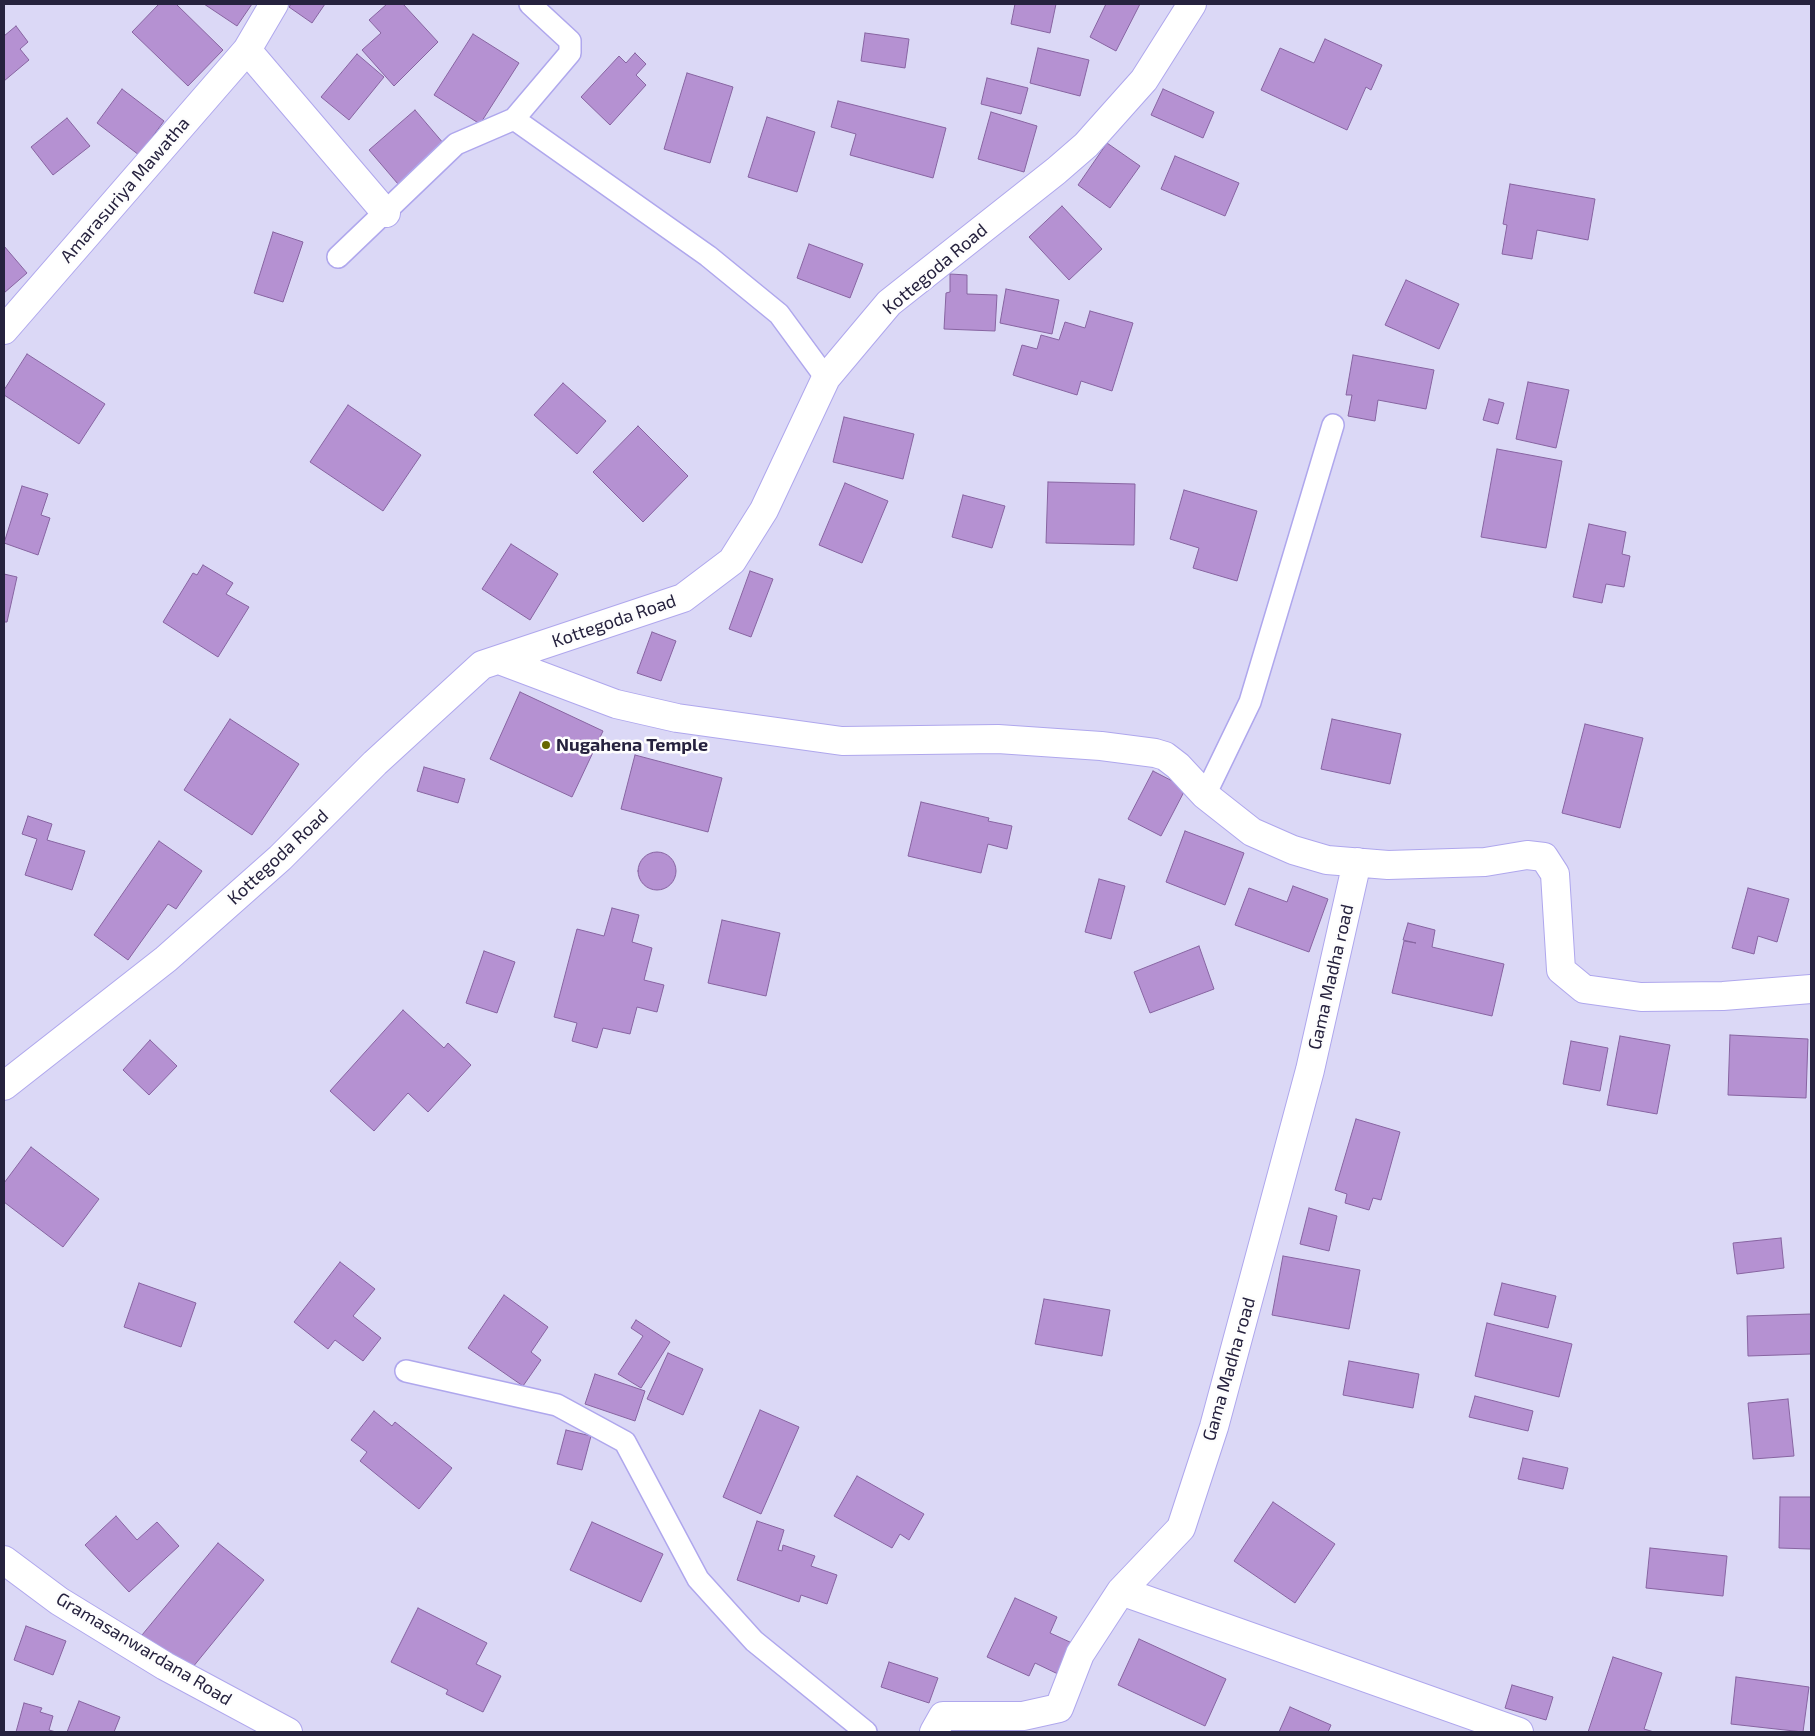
<!DOCTYPE html>
<style>
body{margin:0}
#map{position:relative;width:1815px;height:1736px;overflow:hidden;background:#dbd8f6;font-family:"Exo 2",sans-serif}
canvas{display:block}
.frame{position:absolute;inset:0;border:5px solid #26223e;pointer-events:none}
</style>
<div id="map">
<canvas width="1815" height="1736"></canvas>
<div class="frame"></div>
</div>
<script>
const g = document.querySelector('canvas').getContext('2d');
g.lineJoin = 'round';
function fill(path, color) { g.fillStyle = color; g.fill(path, 'evenodd'); }
const shape = rows => new Path2D(rows.map(r => 'M' + r).join(''));
function trace(path, color, width, dash) { g.strokeStyle = color; g.lineWidth = width; g.lineCap = dash ? 'butt' : 'round'; g.setLineDash(dash || []); g.stroke(path); }
function label(font, color, halo, rows, align = 'center') {
  g.font = font + ' "Exo 2",sans-serif'; g.lineWidth = 5; g.setLineDash([]); g.textBaseline = 'middle'; g.strokeStyle = halo; g.fillStyle = color; for (const [text, x, y, turn = 0] of rows) {
    g.save(); g.translate(x, y); g.rotate((+turn || 0) * Math.PI / 180); g.textAlign = isNaN(turn) ? turn : align; if (halo) g.strokeText(text, 0, 0); g.fillText(text, 0, 0); g.restore();
  }
}
const building = shape([
 [159,4,176,4,223,50,188,86,132,32,159,4],
 [204,4,252,4,237,26,204,4],
 [291,4,325,4,312,23,289,7,291,4],
 [387,4,403,4,438,42,394,86,362,50,381,33,369,20,387,4],
 [1015,4,1056,4,1050,33,1011,24,1015,4],
 [1106,4,1140,4,1116,51,1090,37,1106,4],
 [16,26,28,42,20,49,29,60,4,81,4,36,16,26],
 [865,33,909,39,905,68,861,61,865,33],
 [473,34,519,63,480,124,434,95,473,34],
 [1325,39,1382,65,1371,90,1366,87,1347,130,1261,90,1280,48,1314,63,1325,39],
 [1038,48,1089,60,1080,96,1030,83,1038,48],
 [635,53,646,64,636,75,646,85,610,125,581,97,619,56,626,63,635,53],
 [357,54,384,77,349,120,321,97,357,54],
 [687,73,733,87,710,163,664,149,687,73],
 [987,78,1028,88,1021,114,981,104,987,78],
 [122,89,164,121,139,155,97,123,122,89],
 [1163,89,1214,112,1203,138,1151,115,1163,89],
 [838,101,946,128,933,178,850,155,856,134,831,127,838,101],
 [415,110,444,144,398,184,369,150,415,110],
 [991,112,1037,126,1024,172,978,159,991,112],
 [767,117,815,132,797,192,748,177,767,117],
 [67,118,90,146,53,175,31,147,67,118],
 [1107,143,1140,166,1110,208,1078,185,1107,143],
 [1175,156,1239,183,1225,216,1161,189,1175,156],
 [1510,184,1595,199,1588,240,1537,230,1532,259,1502,254,1507,225,1503,224,1510,184],
 [1062,206,1102,249,1069,280,1029,237,1062,206],
 [273,232,303,242,283,302,254,293,273,232],
 [809,244,863,264,850,298,797,278,809,244],
 [4,246,27,273,4,293,4,246],
 [950,274,967,275,967,294,997,295,995,331,944,329,946,293,950,292,950,274],
 [1406,280,1459,304,1439,349,1385,325,1406,280],
 [1006,289,1059,300,1052,334,1000,323,1006,289],
 [1090,311,1133,323,1112,391,1081,381,1077,395,1013,375,1022,345,1037,349,1041,335,1059,340,1065,322,1085,328,1090,311],
 [27,354,105,404,79,444,4,395,4,390,27,354],
 [1353,355,1434,370,1426,409,1378,400,1375,421,1348,416,1352,395,1346,395,1353,355],
 [1528,382,1569,390,1556,448,1516,439,1528,382],
 [563,383,606,421,577,454,534,415,563,383],
 [1489,399,1504,403,1498,424,1483,420,1489,399],
 [348,405,421,455,383,511,310,462,348,405],
 [844,417,914,434,903,479,833,462,844,417],
 [638,426,688,476,643,522,593,472,638,426],
 [1497,449,1562,461,1546,548,1481,537,1497,449],
 [1048,482,1135,484,1134,545,1046,543,1048,482],
 [845,483,888,501,862,563,819,545,845,483],
 [22,486,48,494,41,515,50,518,38,555,4,543,22,486],
 [1184,490,1257,511,1237,581,1193,568,1199,548,1170,539,1184,490],
 [963,495,1005,506,992,548,952,537,963,495],
 [1589,524,1626,532,1622,554,1630,556,1624,587,1606,584,1602,603,1573,597,1589,524],
 [511,544,558,574,530,620,482,589,511,544],
 [203,565,233,583,226,594,249,607,218,657,163,622,193,573,197,575,203,565],
 [750,571,773,579,751,637,729,629,750,571],
 [4,574,17,577,7,622,4,622,4,574],
 [652,632,676,641,661,681,637,673,652,632],
 [520,692,603,731,572,797,490,759,520,692],
 [230,719,299,764,252,835,184,790,230,719],
 [1332,719,1401,734,1390,784,1321,769,1332,719],
 [1585,724,1643,738,1620,828,1562,813,1585,724],
 [635,755,722,778,708,832,621,809,635,755],
 [424,767,465,779,458,803,417,791,424,767],
 [1153,771,1186,788,1161,836,1128,819,1153,771],
 [921,802,989,818,988,821,1012,826,1007,849,988,844,981,873,908,856,921,802],
 [28,816,52,824,47,840,85,851,72,890,25,875,37,839,22,834,28,816],
 [1185,831,1244,853,1225,905,1166,882,1185,831],
 [159,841,202,871,176,909,168,904,128,960,94,935,159,841],
 '638 871a19 19 0 1 1 38 0a19 19 0 1 1-38 0Z',
 [1099,879,1125,886,1111,939,1085,932,1099,879],
 [1293,886,1328,899,1309,952,1235,925,1249,888,1287,902,1293,886],
 [1748,888,1789,899,1777,942,1758,936,1754,954,1732,948,1748,888],
 [612,908,639,915,632,942,652,948,644,980,664,985,657,1012,637,1007,630,1034,603,1028,597,1048,572,1041,577,1023,554,1017,577,929,604,936,612,908],
 [722,920,780,933,766,996,708,983,722,920],
 [1408,923,1435,930,1432,947,1504,964,1492,1016,1392,993,1404,941,1416,943,1403,940,1408,923],
 [1199,946,1214,989,1150,1013,1134,972,1199,946],
 [484,951,515,962,497,1013,466,1003,484,951],
 [403,1010,444,1048,448,1043,471,1065,428,1112,408,1093,374,1131,330,1091,403,1010],
 [1730,1035,1808,1039,1806,1098,1728,1095,1730,1035],
 [1620,1036,1670,1045,1657,1114,1607,1105,1620,1036],
 [150,1040,177,1066,149,1095,123,1070,150,1040],
 [1571,1041,1608,1048,1600,1091,1563,1084,1571,1041],
 [1356,1119,1400,1132,1381,1200,1373,1198,1369,1210,1345,1203,1347,1194,1335,1190,1356,1119],
 [31,1147,99,1199,63,1247,4,1202,4,1183,31,1147],
 [1309,1208,1337,1216,1329,1251,1300,1244,1309,1208],
 [1781,1238,1784,1268,1737,1274,1733,1243,1781,1238],
 [1283,1256,1360,1270,1349,1329,1272,1315,1283,1256],
 [340,1262,375,1289,353,1316,381,1338,363,1361,335,1340,328,1349,294,1322,340,1262],
 [139,1283,196,1303,181,1347,124,1327,139,1283],
 [1502,1283,1556,1296,1548,1328,1494,1315,1502,1283],
 [504,1295,548,1327,531,1352,541,1360,523,1386,468,1348,504,1295],
 [1044,1299,1110,1310,1102,1356,1035,1344,1044,1299],
 [1811,1314,1811,1354,1748,1356,1747,1316,1811,1314],
 [636,1320,670,1342,641,1388,618,1374,643,1336,631,1328,636,1320],
 [1487,1323,1572,1344,1559,1397,1475,1376,1487,1323],
 [668,1353,703,1369,683,1415,647,1399,668,1353],
 [1349,1361,1419,1374,1413,1408,1343,1395,1349,1361],
 [595,1374,645,1391,635,1421,585,1404,595,1374],
 [1475,1396,1533,1411,1528,1431,1469,1417,1475,1396],
 [1788,1399,1794,1456,1753,1459,1748,1403,1788,1399],
 [760,1410,799,1427,761,1514,723,1497,760,1410],
 [374,1411,392,1426,395,1422,452,1468,419,1509,360,1461,367,1452,351,1440,374,1411],
 [566,1430,591,1436,582,1470,557,1464,566,1430],
 [1523,1458,1568,1468,1563,1489,1518,1479,1523,1458],
 [857,1476,924,1514,909,1540,900,1534,892,1548,834,1516,857,1476],
 [1780,1497,1811,1497,1811,1549,1779,1548,1780,1497],
 [1273,1502,1335,1544,1295,1603,1234,1561,1273,1502],
 [116,1516,137,1540,157,1522,179,1546,129,1592,85,1545,116,1516],
 [757,1521,784,1530,778,1550,782,1551,783,1545,815,1556,811,1566,837,1575,827,1604,801,1595,799,1602,737,1580,757,1521],
 [592,1522,663,1554,641,1602,570,1570,592,1522],
 [218,1543,264,1580,188,1673,142,1635,218,1543],
 [1650,1548,1727,1556,1723,1596,1646,1588,1650,1548],
 [1015,1598,1057,1617,1050,1633,1072,1643,1058,1674,1035,1663,1029,1676,987,1657,1015,1598],
 [418,1608,487,1643,476,1664,501,1676,483,1712,446,1694,448,1690,391,1662,418,1608],
 [26,1626,66,1641,53,1675,14,1660,26,1626],
 [1139,1639,1226,1679,1205,1726,1118,1685,1139,1639],
 [1613,1657,1662,1673,1644,1729,1654,1732,1588,1732,1613,1657],
 [889,1662,938,1678,929,1703,881,1687,889,1662],
 [1736,1677,1809,1687,1803,1732,1731,1724,1736,1677],
 [1512,1685,1553,1697,1546,1720,1505,1708,1512,1685],
 [79,1701,120,1717,114,1732,67,1732,79,1701],
 [24,1703,42,1708,40,1712,53,1716,49,1730,56,1732,16,1732,24,1703],
 [1290,1707,1331,1725,1328,1732,1279,1732,1290,1707]
]);
const service = shape([
 [514,119,570,53,570,41,530,4],
 [338,257,456,144,514,119,708,256,779,314,826,378],
 [1205,795,1250,702,1333,425],
 [406,1371,557,1405,625,1442,698,1579,754,1641,866,1732]
]);
const minor = shape([
 [247,50,386,213],
 [4,330,247,50,274,4],
 [499,660,616,704,677,718,842,741,998,739,1101,746,1155,753,1165,756,1178,766,1205,795,1252,832,1293,850,1327,860,1388,865,1485,862,1527,855,1544,857,1555,874,1561,970,1584,989,1641,997,1723,996,1811,989],
 [4,1086,166,959,280,858,375,763,482,665,683,598,732,561,764,510,826,378,889,303,1056,171,1086,145,1144,80,1192,4],
 [4,1560,59,1601,165,1666,288,1732],
 [1121,1591,1519,1732],
 [934,1732,943,1716,1023,1716,1059,1708,1080,1654,1121,1591,1181,1528,1214,1427,1310,1070,1357,862]
]);
const markers = [
 [546,745,5,"#676700"]
];
const streetNames = [
 ["Amarasuriya Mawatha",125,190,-49],
 ["Kottegoda Road",935,269,-40],
 ["Kottegoda Road",614,621,-19],
 ["Kottegoda Road",278,857,-43],
 ["Gama Madha road",1331,977,-77],
 ["Gama Madha road",1229,1369,-74],
 ["Gramasanwardana Road",144,1649,31]
];
const poiNames = [
 ["Nugahena Temple",556,745]
];
fill(building, '#b591d2');
trace(building, '#8764a1', 1);
trace(service, '#afa7ed', 24);
trace(minor, '#afa7ed', 30);
trace(service, '#fff', 21);
trace(minor, '#fff', 28);
for (const [x, y, r, color] of markers) { const dot = new Path2D(); dot.arc(x, y, r, 0, 2 * Math.PI); g.fillStyle = color; g.fill(dot); trace(dot, '#fdfdfd', 2); }
label('18px', '#26223e', '#fdfdfd', streetNames);
label('bold 18px', '#26223e', '#fdfdfd', poiNames, 'left');
</script>
